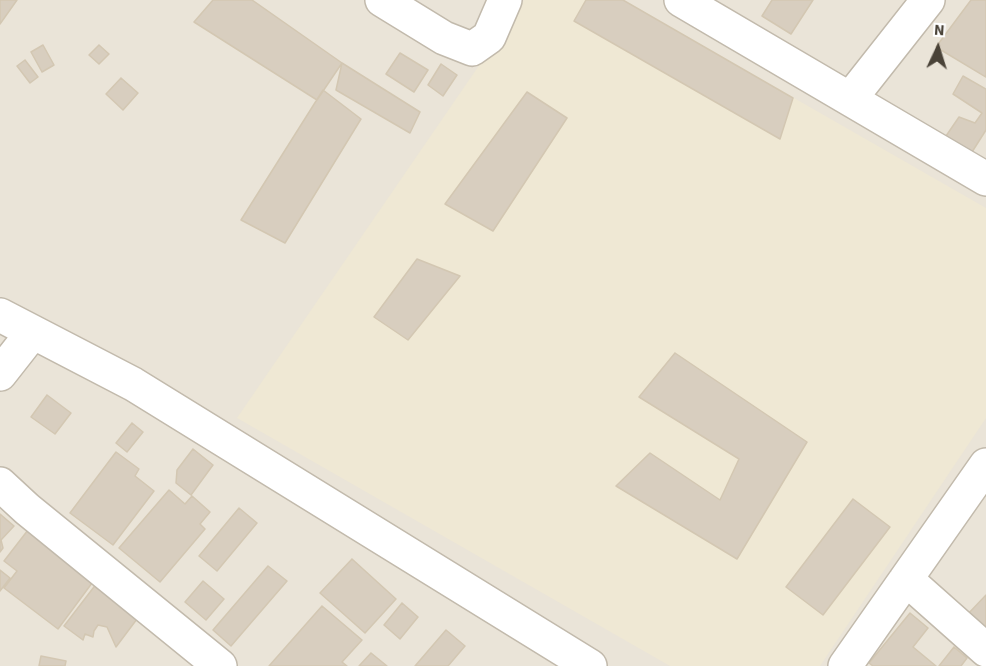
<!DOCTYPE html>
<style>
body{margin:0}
#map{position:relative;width:986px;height:666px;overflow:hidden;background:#f5f2ea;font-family:"Source Sans 3",sans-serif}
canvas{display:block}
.north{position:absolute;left:908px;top:18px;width:60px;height:60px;-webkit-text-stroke:4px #fff;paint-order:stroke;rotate:4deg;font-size:16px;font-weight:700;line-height:24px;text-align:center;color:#4a4338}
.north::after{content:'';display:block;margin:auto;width:21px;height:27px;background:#4a4338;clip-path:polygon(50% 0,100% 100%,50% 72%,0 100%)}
</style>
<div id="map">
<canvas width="986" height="666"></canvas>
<div class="north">N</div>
</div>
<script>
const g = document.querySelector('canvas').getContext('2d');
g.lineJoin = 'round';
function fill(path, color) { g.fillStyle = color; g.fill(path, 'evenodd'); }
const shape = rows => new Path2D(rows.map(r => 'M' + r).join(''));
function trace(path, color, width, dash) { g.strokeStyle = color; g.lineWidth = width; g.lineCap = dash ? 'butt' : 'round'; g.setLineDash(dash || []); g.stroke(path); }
const residential = shape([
 [0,0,986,0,986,666,0,666]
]);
const education = shape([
 [524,0,623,0,986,208,986,418,820,666,670,666,237,418]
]);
const building = shape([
 [0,0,17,0,0,24,0,0],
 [213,0,252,0,342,63,317,100,194,22,213,0],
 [586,0,623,0,793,98,780,139,574,21,586,0],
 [772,0,813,0,791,34,762,16,772,0],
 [971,0,986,0,986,77,936,47,971,0],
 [43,45,54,65,42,72,31,52,43,45],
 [99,45,109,54,99,64,89,55,99,45],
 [400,53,428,70,414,92,386,74,400,53],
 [25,60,38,77,30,83,17,66,25,60],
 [342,63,420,112,410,133,336,90,342,63],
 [441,64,457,75,443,96,428,85,441,64],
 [963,76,986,89,986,130,972,152,946,136,959,117,975,123,982,113,953,94,963,76],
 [121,78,138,93,123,110,106,94,121,78],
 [323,90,361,119,285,243,241,220,323,90],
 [527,92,567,118,493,231,445,204,527,92],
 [417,259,460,276,408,340,374,317,417,259],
 [675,353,807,442,737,559,616,486,650,453,720,500,739,459,639,397,675,353],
 [47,395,71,413,55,434,31,417,47,395],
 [132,423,143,432,127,452,116,443,132,423],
 [193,449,213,465,191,495,176,483,177,470,193,449],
 [116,452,139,469,135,476,154,491,113,545,70,513,116,452],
 [169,490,185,504,192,496,210,512,200,524,205,529,160,582,119,548,169,490],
 [853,499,890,527,823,615,786,587,853,499],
 [239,508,257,523,217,571,199,556,239,508],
 [0,514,14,526,1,540,3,548,0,552,0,514],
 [28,530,95,579,58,629,4,588,17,571,4,561,28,530],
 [352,559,396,599,365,633,320,593,352,559],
 [268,566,287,581,231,646,213,630,268,566],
 [0,570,10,578,0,591,0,570],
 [203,581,224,599,206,620,185,602,203,581],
 [97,583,140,615,116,647,107,627,98,625,94,631,93,637,85,634,83,640,64,626,97,583],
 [986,595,986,635,966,616,986,595],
 [402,603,418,617,400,639,384,625,402,603],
 [322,606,362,640,342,662,347,666,269,666,322,606],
 [910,613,928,628,913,647,936,666,873,666,869,663,910,613],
 [446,630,465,646,448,666,415,666,446,630],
 [954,647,967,658,961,666,939,666,954,647],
 [371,653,387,666,359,666,371,653],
 [41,656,66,661,65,666,39,666,41,656]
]);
const minor = shape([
 [382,0,444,38,472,49,489,37,505,0],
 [681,0,986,179],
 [850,99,928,0],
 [0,315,133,384,590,666],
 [0,374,33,332],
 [0,484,27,509,220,666],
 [906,579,986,650],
 [845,666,986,465]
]);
fill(residential, '#eae4d8');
fill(education, '#efe8d4');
fill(building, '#d8cebf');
trace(building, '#d3c7b2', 1.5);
trace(minor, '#c2baac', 36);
trace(minor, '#fff', 33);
</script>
